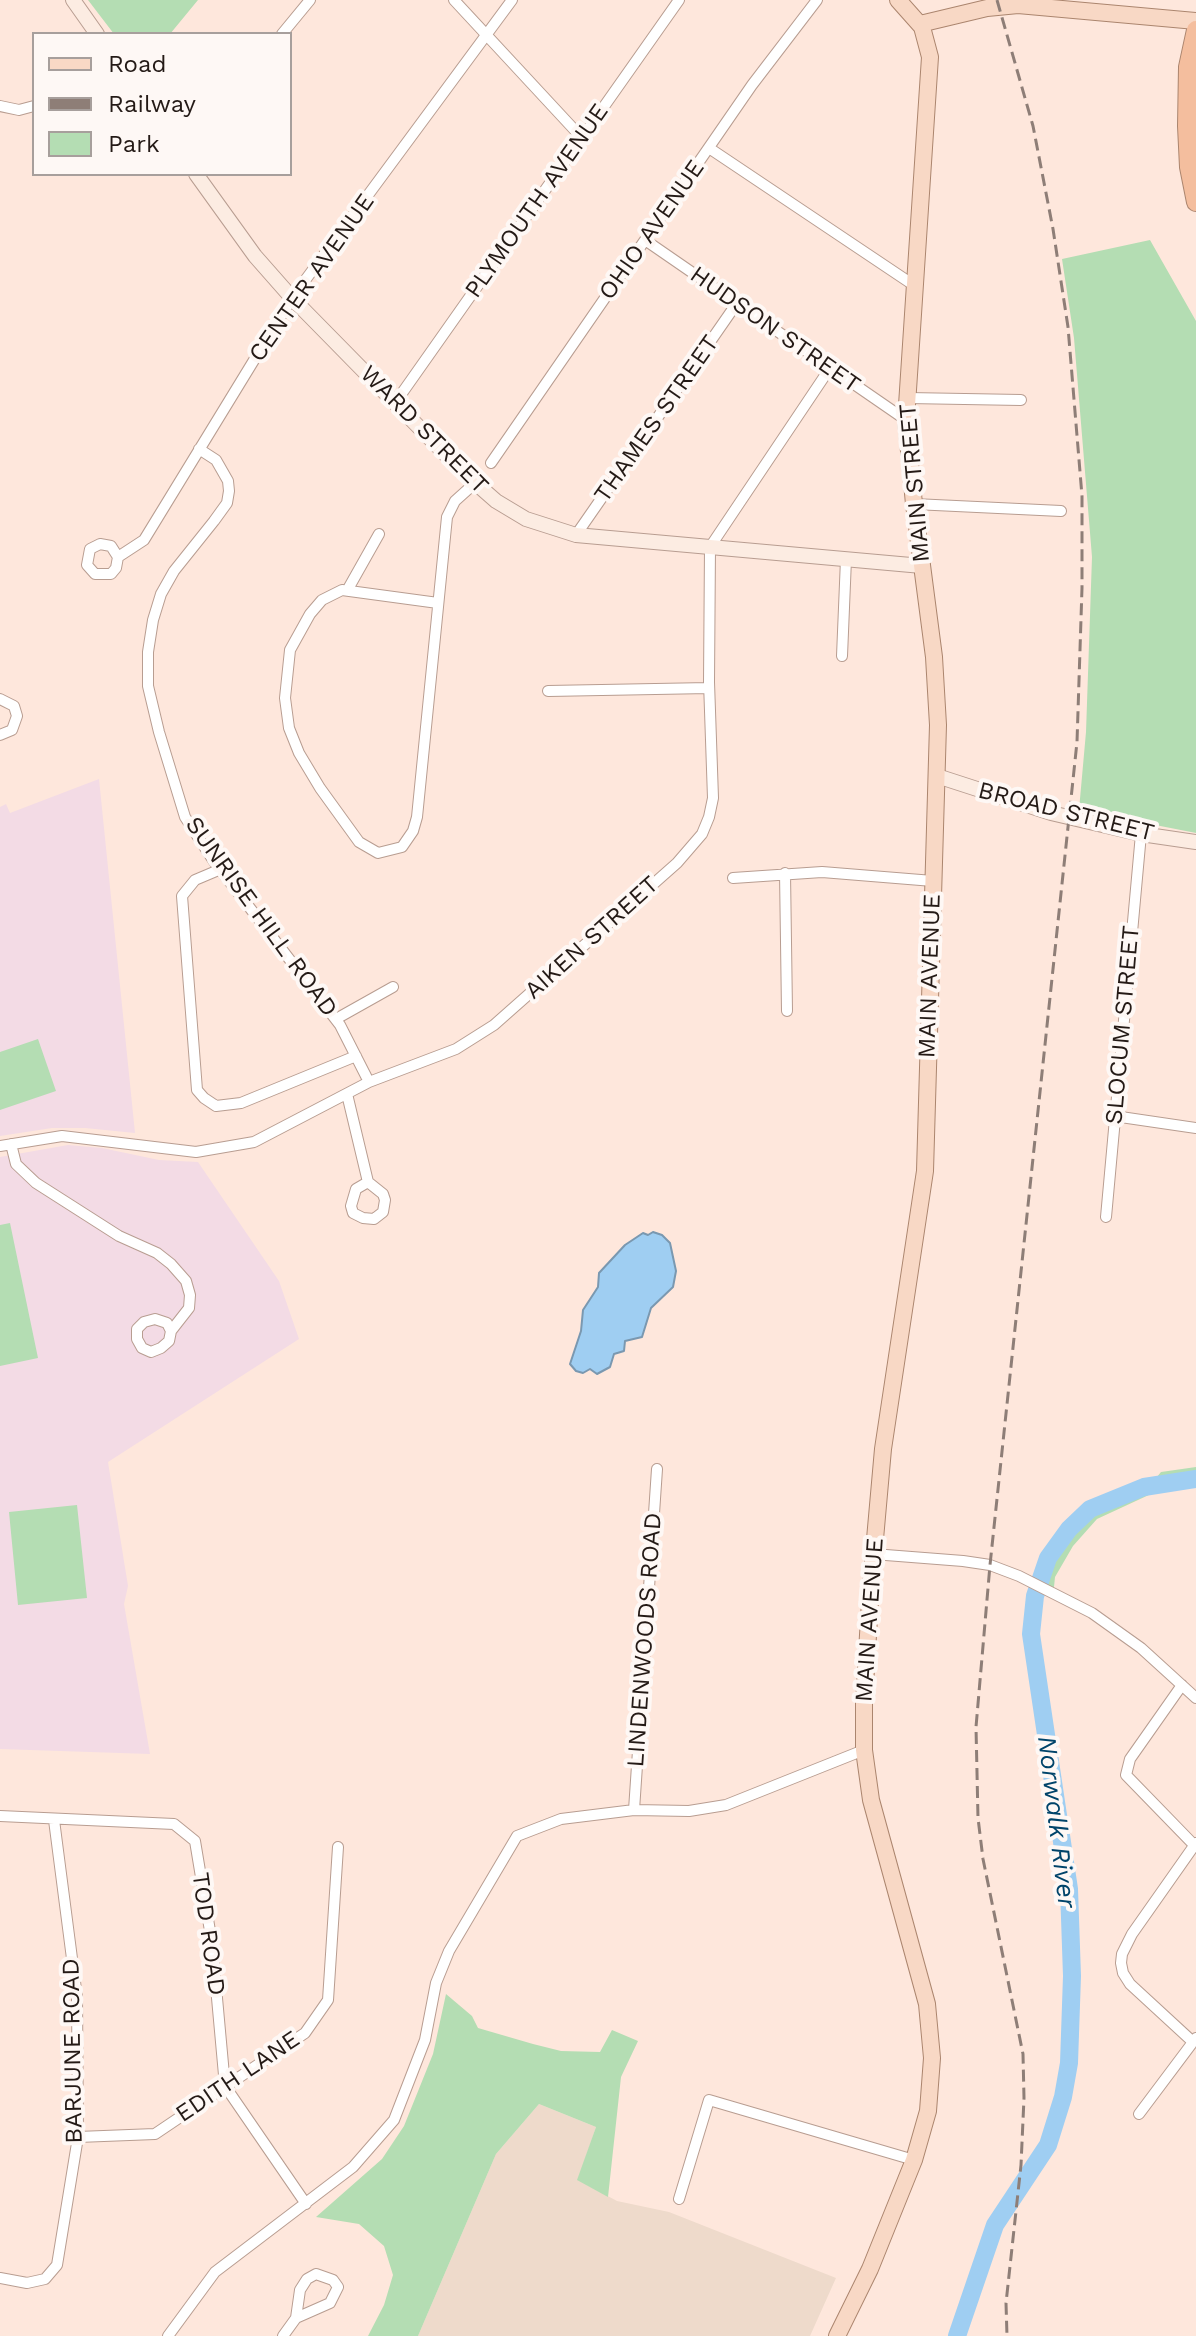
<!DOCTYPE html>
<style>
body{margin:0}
#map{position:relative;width:1196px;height:2336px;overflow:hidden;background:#fee7dc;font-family:"Work Sans",sans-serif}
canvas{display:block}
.legend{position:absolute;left:32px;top:32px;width:260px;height:144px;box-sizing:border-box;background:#fef8f5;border:2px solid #a79f9c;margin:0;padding:10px 14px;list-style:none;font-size:24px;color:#241a16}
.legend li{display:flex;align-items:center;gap:16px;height:40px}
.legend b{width:40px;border:2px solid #a79f9c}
</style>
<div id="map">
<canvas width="1196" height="2336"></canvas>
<ul class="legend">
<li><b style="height:10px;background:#f8d8c5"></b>Road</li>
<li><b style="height:10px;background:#8e7e77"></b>Railway</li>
<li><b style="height:22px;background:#b4ddb3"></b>Park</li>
</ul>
</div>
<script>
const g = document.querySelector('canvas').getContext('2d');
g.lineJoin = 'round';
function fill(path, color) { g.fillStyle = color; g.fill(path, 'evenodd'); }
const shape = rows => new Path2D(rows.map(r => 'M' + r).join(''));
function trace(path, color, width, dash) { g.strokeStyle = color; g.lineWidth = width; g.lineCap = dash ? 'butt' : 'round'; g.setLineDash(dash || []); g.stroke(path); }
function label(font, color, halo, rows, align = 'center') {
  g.font = font + ' "Work Sans",sans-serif'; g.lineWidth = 8; g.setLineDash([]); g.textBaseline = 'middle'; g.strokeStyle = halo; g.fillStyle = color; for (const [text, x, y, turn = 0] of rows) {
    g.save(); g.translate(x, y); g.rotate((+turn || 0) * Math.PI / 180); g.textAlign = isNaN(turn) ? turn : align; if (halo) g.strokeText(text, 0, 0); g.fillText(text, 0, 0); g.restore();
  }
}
const commercial = shape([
 [539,2104,596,2127,578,2180,617,2201,669,2212,836,2278,810,2336,418,2336,496,2154]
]);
const education = shape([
 [99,779,135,1133,85,1128,52,1128,0,1136,0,807,6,804,10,813],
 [68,1145,102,1148,159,1160,198,1162,279,1281,299,1339,108,1462,128,1586,124,1604,150,1754,0,1749,0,1157]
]);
const green = shape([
 [88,0,198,0,170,34,114,34],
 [1150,240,1196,321,1196,833,1079,810,1086,732,1092,557,1074,338,1062,259],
 [38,1039,56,1091,0,1110,0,1052],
 [10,1223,38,1358,0,1366,0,1225],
 [1196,1467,1196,1476,1166,1480,1151,1494,1097,1519,1073,1546,1055,1577,1053,1597,1044,1593,1046,1574,1065,1540,1092,1512,1152,1483,1161,1472],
 [77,1505,87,1598,18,1605,9,1512],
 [446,1994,472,2016,478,2028,533,2044,561,2051,600,2052,612,2030,638,2041,621,2077,608,2197,577,2180,596,2127,539,2104,496,2154,418,2336,368,2336,384,2305,393,2275,384,2246,359,2224,316,2217,382,2159,404,2126,433,2054]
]);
const water = shape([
 [653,1232,662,1235,670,1243,676,1271,673,1287,651,1308,642,1337,625,1341,624,1351,614,1354,610,1367,597,1374,590,1369,583,1373,576,1371,570,1364,581,1331,583,1310,598,1287,599,1273,625,1245,643,1233,648,1235,653,1232]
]);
const river = shape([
 [957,2336,995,2225,1048,2145,1063,2097,1069,2063,1072,1976,1069,1889,1031,1634,1035,1596,1048,1558,1069,1529,1090,1509,1144,1487,1196,1479]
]);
const street = shape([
 [454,0,582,138],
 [282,34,310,0],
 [0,106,19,110,34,106],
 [709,148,915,286],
 [645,240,906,420],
 [908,398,1021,400],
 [395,403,679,0],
 [199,449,216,460,228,481,229,491,227,503,214,521,174,571,161,594,153,620,148,652,148,686,159,732,185,817,213,860,340,1025,369,1082],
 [491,463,752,85,817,0],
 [914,504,1061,511],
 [576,535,737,303],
 [118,557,111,546,100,544,90,549,87,565,95,574,111,574,116,568,118,557,144,540,292,298,512,0],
 [348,589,379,534],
 [438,603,342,590,322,600,310,614,290,650,285,698,289,728,299,753,320,788,359,842,378,853,402,847,413,831,417,817,447,517,455,501,475,483],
 [842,656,846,559],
 [548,691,709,688],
 [0,699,14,706,17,716,12,730,0,735],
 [221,869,195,880,182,896,197,1090,204,1098,216,1106,241,1103,356,1056],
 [785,873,787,1011],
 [733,878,822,872,933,881],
 [336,1019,393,987],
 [347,1094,368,1182,356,1189,351,1206,353,1213,363,1218,374,1219,383,1212,385,1200,383,1194,368,1182],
 [1114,1116,1196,1128],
 [11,1144,16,1164,36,1183,119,1236,157,1253,171,1264,186,1281,190,1295,189,1308,171,1331,169,1341,161,1348,151,1352,142,1348,137,1339,137,1329,144,1322,155,1319,167,1323,171,1331],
 [0,1146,62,1136,196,1152,254,1142,369,1082,456,1049,494,1025,677,863,702,834,709,817,713,798,709,682,710,547,830,368],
 [1106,1217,1141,834],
 [873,1554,963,1561,990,1565,1019,1576,1092,1613,1141,1648,1196,1698],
 [1182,1685,1130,1759,1126,1775,1196,1847],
 [634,1810,657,1469],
 [0,1816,174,1824,195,1841,212,1943,225,2086,306,2204],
 [1193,2042,1130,1984,1123,1973,1121,1963,1122,1954,1132,1934,1196,1843],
 [1139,2114,1196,2038],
 [78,2137,155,2134,305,2033,328,2000,338,1847],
 [679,2199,709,2100,914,2160],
 [0,2278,27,2283,45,2279,57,2265,78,2137,77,1997,54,1820],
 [168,2336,215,2272,353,2167,394,2120,425,2040,436,1983,449,1951,517,1836,561,1819,634,1810,689,1811,726,1805,864,1750],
 [283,2336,296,2318,330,2303,338,2287,333,2280,316,2274,307,2279,300,2290,296,2318]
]);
const secondary = shape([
 [73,0,97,34],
 [196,174,255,256,292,298,463,472,496,501,526,519,576,535,922,566],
 [937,776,1051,813,1141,834,1196,842]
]);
const primary = shape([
 [920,24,987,8,1018,5,1196,21],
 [837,2336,870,2269,914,2160,928,2111,932,2058,927,2004,871,1800,864,1750,864,1703,871,1584,883,1449,925,1171,938,725,934,657,914,504,906,420,930,57,922,27,898,0]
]);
const highway = shape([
 [1196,30,1188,67,1187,126,1189,167,1196,202]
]);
const rail = shape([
 [997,0,1033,126,1053,229,1068,327,1082,496,1082,588,1077,742,990,1565,976,1727,978,1818,983,1859,1023,2054,1024,2098,1021,2165,1006,2303,1007,2336]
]);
const streetNames = [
 ["PLYMOUTH AVENUE",537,201,-55],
 ["OHIO AVENUE",652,230,-55],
 ["CENTER AVENUE",312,278,-55],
 ["HUDSON STREET",775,330,35],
 ["THAMES STREET",657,419,-55],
 ["WARD STREET",424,430,45],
 ["MAIN STREET",915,483,-95],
 ["BROAD STREET",1066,812,14],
 ["SUNRISE HILL ROAD",261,917,54],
 ["AIKEN STREET",592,938,-42],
 ["MAIN AVENUE",930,976,-88],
 ["SLOCUM STREET",1123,1025,-85],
 ["MAIN AVENUE",870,1620,-86],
 ["LINDENWOODS ROAD",645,1640,-86],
 ["TOD ROAD",208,1934,82],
 ["BARJUNE ROAD",73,2051,-91],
 ["EDITH LANE",238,2077,-34]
];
const waterNames = [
 ["Norwalk River",1056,1822,83]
];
fill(commercial, '#eedacb');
fill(education, '#f3dbe5');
fill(green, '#b4ddb3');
fill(water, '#9fcef2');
trace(water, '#7a98b0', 2);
trace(river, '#9fcef2', 18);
trace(street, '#b89d91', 12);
trace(secondary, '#b89d91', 16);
trace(primary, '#ab856e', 18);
trace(highway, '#ab856e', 20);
trace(street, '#fff', 10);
trace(secondary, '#fcece2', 14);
trace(primary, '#f8d8c5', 16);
trace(highway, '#f4be9e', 18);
trace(rail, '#8e7e77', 3, [12, 6]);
label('24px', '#241a16', '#fef8f5', streetNames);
label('italic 26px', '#00446a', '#fef8f5', waterNames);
</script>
